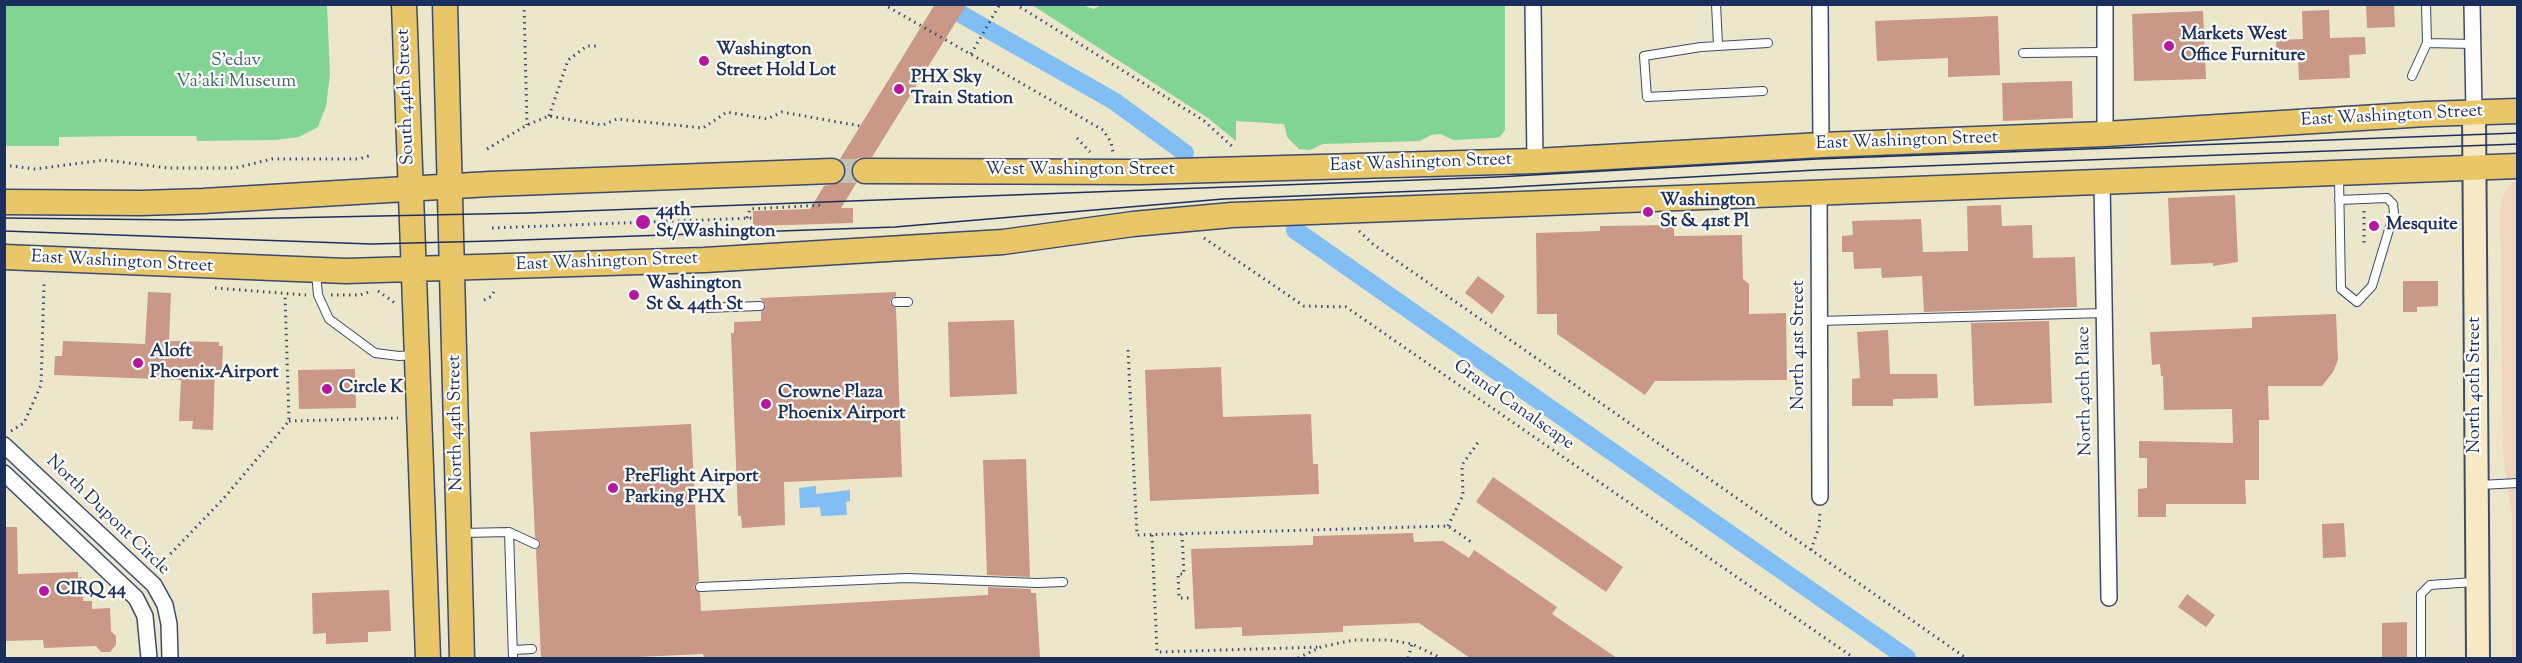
<!DOCTYPE html>
<style>
body{margin:0}
#map{position:relative;width:2522px;height:663px;overflow:hidden;background:#ece7cb;font-family:"Sorts Mill Goudy",serif}
canvas{display:block}
.frame{position:absolute;inset:0;border:6px solid #1b2f5e;pointer-events:none}
</style>
<div id="map">
<canvas width="2522" height="663"></canvas>
<div class="frame"></div>
</div>
<script>
const g = document.querySelector('canvas').getContext('2d');
g.lineJoin = 'round';
function fill(path, color) { g.fillStyle = color; g.fill(path, 'evenodd'); }
const shape = rows => new Path2D(rows.map(r => 'M' + r).join(''));
function trace(path, color, width, dash) { g.strokeStyle = color; g.lineWidth = width; g.lineCap = dash ? 'butt' : 'round'; g.setLineDash(dash || []); g.stroke(path); }
function label(font, color, halo, rows, align = 'center') {
  g.font = font + ' "Sorts Mill Goudy",serif'; g.lineWidth = 4.5; g.setLineDash([]); g.textBaseline = 'middle'; g.strokeStyle = halo; g.fillStyle = color; for (const [text, x, y, turn = 0] of rows) {
    g.save(); g.translate(x, y); g.rotate((+turn || 0) * Math.PI / 180); g.textAlign = isNaN(turn) ? turn : align; if (halo) g.strokeText(text, 0, 0); g.fillText(text, 0, 0); g.restore();
  }
}
const built = shape([
 [2517,180,2517,658,2512,658,2512,517,2503,454,2500,210,2502,199,2508,187]
]);
const green = shape([
 [1103,4,1505,5,1505,130,1500,137,1494,138,1453,140,1441,134,1431,135,1420,141,1323,144,1310,150,1299,149,1287,137,1284,124,1236,121,1236,141,1208,118,1032,5,1082,5,1094,9],
 [4,5,327,5,330,75,326,106,318,127,299,137,275,140,197,141,196,136,127,136,59,137,59,146,5,146]
]);
const water = shape([
 [816,486,816,494,850,490,850,501,846,502,847,515,821,516,820,507,800,508,799,488]
]);
const canal = shape([
 [943,4,1114,101,1185,153],
 [1295,230,1907,658]
]);
const building = shape([
 [935,4,967,4,872,157,858,158,852,164,851,172,857,182,841,208,853,208,853,223,753,226,753,211,810,209,824,186,839,183,844,178,846,170,840,159],
 [2366,4,2394,4,2395,27,2367,28],
 [2329,10,2330,38,2365,37,2366,54,2349,55,2350,78,2299,80,2298,57,2277,58,2276,40,2303,39,2302,11],
 [2203,11,2206,79,2134,81,2132,14],
 [1998,16,2000,75,1948,77,1948,58,1877,61,1875,21],
 [2072,81,2073,118,2003,121,2002,83],
 [2235,195,2238,262,2213,266,2213,263,2171,265,2168,198],
 [2001,205,2002,226,2032,225,2033,258,2075,257,2077,307,1924,312,1922,276,1882,278,1881,268,1854,269,1853,252,1842,252,1842,236,1853,235,1852,221,1921,219,1923,252,1968,251,1967,206],
 [1674,225,1674,236,1742,235,1743,279,1749,284,1749,314,1786,313,1787,380,1655,381,1645,395,1557,334,1557,314,1537,314,1536,233,1600,231,1600,226],
 [1478,276,1505,296,1492,314,1465,293],
 [2403,281,2438,281,2438,306,2417,307,2417,312,2403,312],
 [148,292,171,293,169,341,219,342,219,346,223,346,222,371,215,370,213,430,192,429,193,421,179,421,181,380,54,375,55,356,62,356,63,341,145,344],
 [896,292,896,296,891,299,890,303,896,308,902,477,784,482,785,525,742,528,741,516,738,516,731,333,734,333,734,322,761,321,761,312,766,305,760,298],
 [2336,314,2338,360,2333,372,2322,386,2268,386,2269,420,2259,420,2259,480,2245,480,2246,504,2166,504,2166,517,2138,517,2138,489,2147,488,2147,458,2139,458,2139,441,2233,443,2232,409,2164,410,2163,376,2161,376,2160,364,2152,365,2150,332,2252,328,2252,317],
 [1014,320,1017,394,950,397,948,322],
 [2049,321,2052,403,1974,406,1971,323],
 [1888,330,1890,374,1937,374,1938,398,1893,399,1893,406,1852,406,1852,379,1860,378,1857,332],
 [1221,367,1223,417,1311,414,1313,464,1318,464,1319,494,1150,501,1145,370],
 [355,369,356,408,299,409,298,370],
 [691,424,699,581,695,584,694,588,700,593,701,611,988,595,988,587,1031,589,1031,593,1036,593,1040,658,704,658,703,654,617,658,541,658,536,550,541,544,535,537,530,432],
 [1026,459,1030,577,987,575,983,460],
 [1493,477,1623,567,1606,592,1476,502],
 [2344,523,2346,557,2323,558,2322,524],
 [4,527,17,527,18,574,78,572,78,578,82,577,83,601,92,601,92,609,110,608,111,631,116,636,116,645,110,652,101,652,96,646,44,648,43,640,4,641],
 [1413,533,1414,542,1443,541,1469,558,1474,550,1557,607,1552,614,1617,658,1470,658,1419,623,1343,626,1343,632,1242,636,1242,627,1195,629,1191,549,1313,545,1313,536],
 [389,590,391,631,368,632,368,642,326,644,326,633,313,634,312,593],
 [2187,594,2215,615,2206,627,2178,607],
 [2407,622,2407,658,2382,658,2382,623]
]);
const primaryTunnel = shape([
 [832,171,865,171]
]);
const path = shape([
 [524,4,527,125],
 [578,4,585,4],
 [883,4,1103,130,1111,142,1113,152],
 [1015,4,1203,120,1234,148],
 [1090,4,1099,4],
 [971,54,1000,4],
 [549,116,568,60,587,46,599,46],
 [1077,138,1090,152],
 [487,149,527,125,549,116,603,125,617,119,703,128,727,112,767,119,782,112,860,126],
 [4,165,35,169,104,160,169,168,235,168,272,159,359,159,372,155],
 [2364,211,2364,243],
 [747,218,750,209,823,205],
 [492,228,753,218],
 [1359,231,1374,245,1430,284,1966,658],
 [1204,238,1304,306,1346,307,1854,658],
 [215,288,306,295],
 [378,291,395,303],
 [331,295,360,295,369,292],
 [484,300,492,296,495,289],
 [1128,350,1137,535,1448,526,1474,544],
 [289,421,398,418],
 [11,431,24,423,41,385,44,284],
 [1448,526,1463,495,1462,465,1479,441],
 [1182,534,1184,574,1178,574,1179,598,1191,598],
 [1152,535,1157,652,1321,647],
 [1811,550,1819,527,1820,511],
 [158,567,224,498,289,421,285,295],
 [1298,658,1321,647,1354,640,1389,640,1412,644,1441,658],
 [1408,658,1412,644]
]);
const lane = shape([
 [1716,4,1718,45],
 [2426,4,2427,43,2473,44],
 [2023,53,2104,52],
 [2412,76,2427,43],
 [1763,91,1647,97,1644,56,1701,47,1768,43],
 [2339,177,2341,289,2357,302,2372,286,2394,213,2393,204,2387,198,2339,200],
 [316,272,318,295,329,319,375,353,399,356,415,355],
 [896,302,908,302],
 [705,308,760,306],
 [1819,321,2104,313],
 [2480,485,2518,483],
 [509,532,535,544],
 [463,533,509,532,513,658],
 [700,587,907,578,1037,583,1063,582],
 [513,650,532,649],
 [2421,658,2421,594,2430,585,2474,582]
]);
const street = shape([
 [1533,4,1535,161],
 [1820,4,1821,145],
 [2105,4,2105,134],
 [2472,4,2474,112],
 [2102,182,2109,598],
 [1819,192,1820,497],
 [4,445,154,585,165,605,169,624,170,658],
 [4,473,136,598,145,616,149,658]
]);
const secondary = shape([
 [2474,112,2478,658]
]);
const primary = shape([
 [404,4,428,658],
 [445,4,462,658],
 [865,171,1141,172,1535,161,1821,145,2105,134,2426,114,2518,111],
 [4,202,141,203,203,201,490,184,832,171],
 [4,257,346,271,704,260,1003,242,1133,224,1232,215,2518,166]
]);
const tram = shape([
 [4,218,181,220,528,213,1497,177,1817,159,2518,133],
 [4,231,371,244,492,241,895,227,1223,199,1494,188,1816,170,2518,144]
]);
const markers = [
 [2169,46,6,"#b5179e"],
 [704,61,6,"#b5179e"],
 [899,89,6,"#b5179e"],
 [1648,212,6,"#b5179e"],
 [643,222,8,"#b5179e"],
 [2374,226,6,"#b5179e"],
 [634,295,6,"#b5179e"],
 [138,363,6,"#b5179e"],
 [327,389,6,"#b5179e"],
 [766,404,6,"#b5179e"],
 [613,488,6,"#b5179e"],
 [44,591,6,"#b5179e"]
];
const poiNames = [
 ["Markets West",2181,36],
 ["Office Furniture",2181,57],
 ["Washington",716,51],
 ["Street Hold Lot",716,72],
 ["PHX Sky",911,79],
 ["Train Station",911,100],
 ["Washington",1660,202],
 ["St & 41st Pl",1660,223],
 ["44th",656,212],
 ["St/Washington",656,233],
 ["Mesquite",2386,226],
 ["Washington",646,285],
 ["St & 44th St",646,306],
 ["Aloft",150,353],
 ["Phoenix-Airport",150,374],
 ["Circle K",339,389],
 ["Crowne Plaza",778,394],
 ["Phoenix Airport",778,415],
 ["PreFlight Airport",625,478],
 ["Parking PHX",625,499],
 ["CIRQ 44",56,591]
];
const parkNames = [
 ["S'edav",236,62],
 ["Va'aki Museum",236,83]
];
const streetNames = [
 ["South 44th Street",407,97,-92],
 ["East Washington Street",2392,117,-3],
 ["East Washington Street",1907,142,-2],
 ["East Washington Street",1421,164,-2],
 ["West Washington Street",1080,171],
 ["East Washington Street",122,263,3],
 ["East Washington Street",607,263,-2],
 ["North 41st Street",1800,345,-90],
 ["North 40th Street",2476,385,-90],
 ["North 40th Place",2086,391,-91],
 ["Grand Canalscape",1513,406,35],
 ["North 44th Street",457,423,-91],
 ["North Dupont Circle",107,516,44]
];
fill(built, '#f0d6bc');
fill(green, '#82d495');
fill(water, '#81bef4');
trace(canal, '#81bef4', 18);
fill(building, '#c99886');
trace(primaryTunnel, '#c2c2b5', 24, [24, 12]);
trace(lane, '#3a4b6e', 10);
trace(street, '#3a4b6e', 18);
trace(secondary, '#3a4b6e', 26);
trace(primary, '#3a4b6e', 27);
trace(path, '#3a4b6e', 3, [1.5, 4.5]);
trace(lane, '#fff', 8);
trace(street, '#fff', 15);
trace(secondary, '#f6e9c3', 22);
trace(primary, '#e9c769', 24);
trace(tram, '#1b2f5e', 1.5);
for (const [x, y, r, color] of markers) { const dot = new Path2D(); dot.arc(x, y, r, 0, 2 * Math.PI); g.fillStyle = color; g.fill(dot); trace(dot, '#fdfcf7', 2); }
label('bold 18px', '#1b2f5e', '#fdfcf7', poiNames, 'left');
label('18px', '#3a616e', '#fdfcf7', parkNames);
label('18px', '#1b2f5e', '#fdfcf7', streetNames);
</script>
